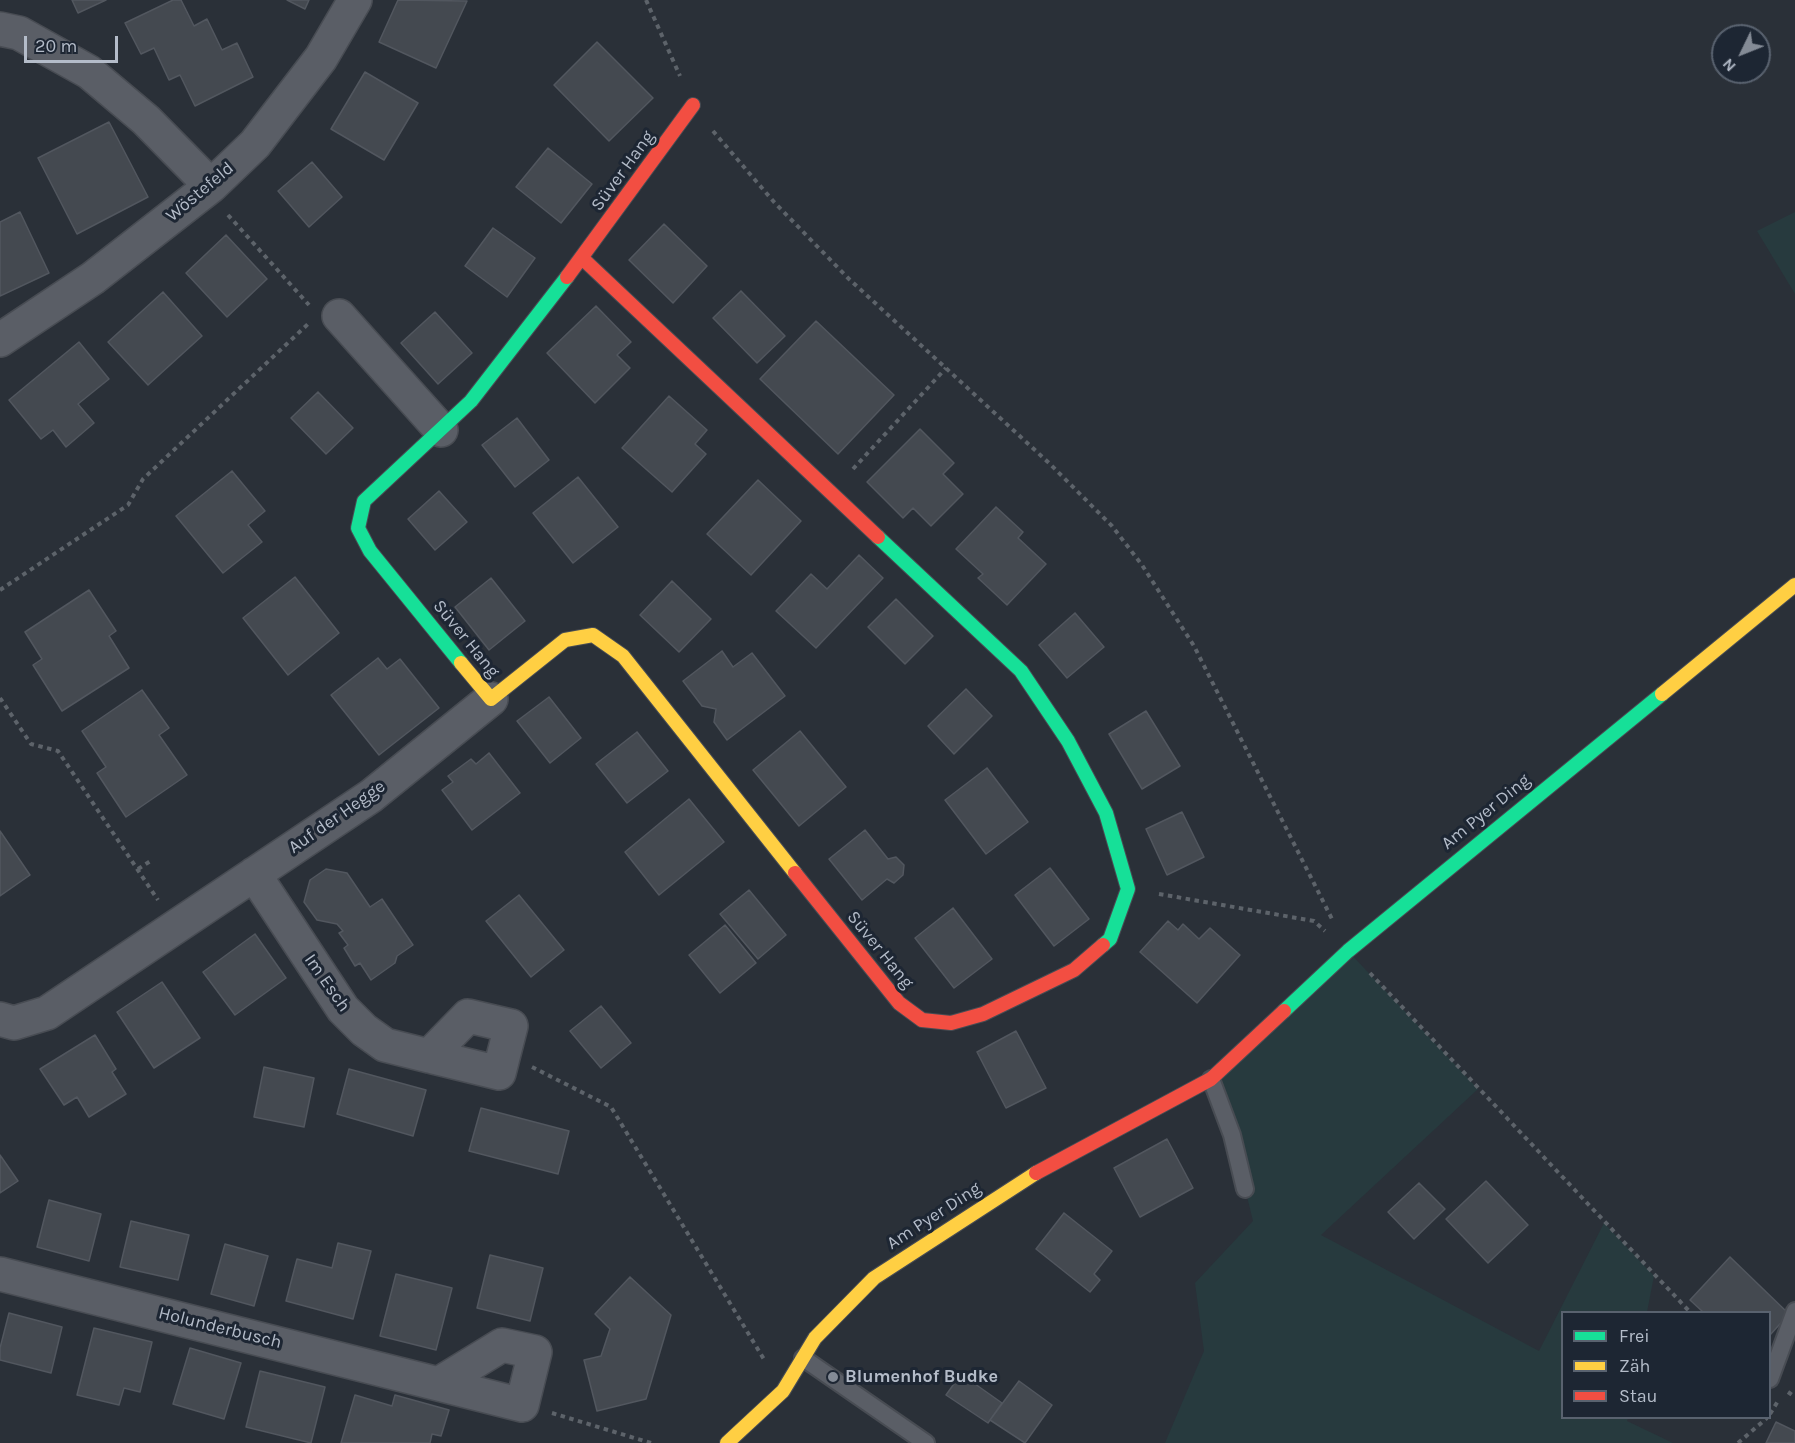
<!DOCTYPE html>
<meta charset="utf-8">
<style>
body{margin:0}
#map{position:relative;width:1795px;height:1443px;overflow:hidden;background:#2a3038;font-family:Karla,sans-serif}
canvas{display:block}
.legend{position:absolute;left:1561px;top:1311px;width:210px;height:108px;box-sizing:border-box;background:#1d2633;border:2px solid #59626f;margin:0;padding:8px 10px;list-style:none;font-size:18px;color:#b4bcc9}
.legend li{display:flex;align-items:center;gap:12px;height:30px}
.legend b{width:30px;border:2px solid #59626f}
.north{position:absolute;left:1711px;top:24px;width:60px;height:60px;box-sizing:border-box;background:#1d2633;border:2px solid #59626f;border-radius:50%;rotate:227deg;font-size:16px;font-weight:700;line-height:24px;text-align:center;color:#b4bcc9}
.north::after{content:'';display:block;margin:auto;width:21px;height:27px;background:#848b96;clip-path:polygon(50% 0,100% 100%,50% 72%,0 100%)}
.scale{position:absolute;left:24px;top:36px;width:94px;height:27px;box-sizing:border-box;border:3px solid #b4bcc9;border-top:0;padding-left:8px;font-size:18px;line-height:21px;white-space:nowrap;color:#b4bcc9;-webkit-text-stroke:4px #1d2633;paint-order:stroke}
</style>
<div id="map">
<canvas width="1795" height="1443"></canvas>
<ul class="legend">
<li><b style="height:8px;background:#16e098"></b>Frei</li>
<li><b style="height:8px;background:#ffcf43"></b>Zäh</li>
<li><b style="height:8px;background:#f24e42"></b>Stau</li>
</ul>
<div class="north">N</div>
<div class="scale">20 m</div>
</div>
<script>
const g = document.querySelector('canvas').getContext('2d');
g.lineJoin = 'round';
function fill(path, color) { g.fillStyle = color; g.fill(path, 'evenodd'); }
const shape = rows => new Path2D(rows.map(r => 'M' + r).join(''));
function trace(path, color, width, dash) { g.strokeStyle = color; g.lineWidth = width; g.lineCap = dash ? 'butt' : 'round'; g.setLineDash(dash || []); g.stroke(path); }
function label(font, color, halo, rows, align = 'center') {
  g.font = font + ' Karla,sans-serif'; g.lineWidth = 6; g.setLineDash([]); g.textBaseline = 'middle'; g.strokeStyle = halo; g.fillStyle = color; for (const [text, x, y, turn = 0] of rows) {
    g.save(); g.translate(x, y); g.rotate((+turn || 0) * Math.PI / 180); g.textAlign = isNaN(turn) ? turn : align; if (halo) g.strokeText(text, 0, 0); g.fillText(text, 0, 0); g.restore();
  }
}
const green = shape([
 [1795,212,1795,294,1757,231],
 [1348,951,1478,1089,1321,1235,1539,1351,1604,1223,1654,1276,1647,1312,1562,1312,1562,1418,1628,1418,1627,1421,1673,1443,1165,1443,1204,1351,1195,1283,1253,1221,1232,1135,1211,1079]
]);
const building = shape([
 [72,0,106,0,78,13,72,0],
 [173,0,181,0,194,26,207,19,222,50,237,43,253,77,195,106,180,75,169,80,154,48,141,54,125,23,173,0],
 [287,0,309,0,305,9,287,0],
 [398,0,467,1,436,68,379,42,398,0],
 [597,42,653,98,609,141,554,85,597,42],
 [365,72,418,103,384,160,331,129,365,72],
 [109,122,148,197,77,234,38,158,109,122],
 [548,148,592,184,561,223,516,187,548,148],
 [312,162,342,197,309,227,278,191,312,162],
 [20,212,49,273,0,296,0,222,20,212],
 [664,224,707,266,673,303,629,260,664,224],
 [493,228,535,258,507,297,465,266,493,228],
 [226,235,267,279,227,317,186,273,226,235],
 [741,291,785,336,757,363,713,318,741,291],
 [163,292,202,336,148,385,108,342,163,292],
 [596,306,631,342,617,355,630,368,595,403,547,353,596,306],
 [435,312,472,353,438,384,401,343,435,312],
 [816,321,894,395,838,454,760,379,816,321],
 [79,342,109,379,78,404,94,423,66,447,53,430,41,439,9,400,79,342],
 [318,392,353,428,326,454,291,418,318,392],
 [669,396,707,430,695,444,706,454,672,492,622,448,669,396],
 [517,418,549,460,515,487,482,445,517,418],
 [920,429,954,463,943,474,963,494,931,526,913,508,903,518,867,482,920,429],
 [232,471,265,511,248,525,262,542,223,573,176,516,232,471],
 [578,477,618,527,573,563,533,513,578,477],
 [758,480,801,521,751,575,707,534,758,480],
 [439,491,467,522,435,550,408,519,439,491],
 [996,507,1023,532,1018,538,1046,564,1007,605,978,578,983,574,956,549,996,507],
 [859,555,883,578,816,648,776,611,811,574,827,589,859,555],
 [295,577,339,633,288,675,243,618,295,577],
 [491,578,525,621,489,650,455,607,491,578],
 [672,581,711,619,679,652,640,615,672,581],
 [89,590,116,631,109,636,129,668,62,711,33,665,42,659,25,632,89,590],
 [896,599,933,636,905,664,868,627,896,599],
 [1075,613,1104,647,1067,678,1039,645,1075,613],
 [722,651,733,667,752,653,785,696,727,740,714,722,716,709,702,706,683,681,722,651],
 [378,658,387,669,400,659,439,708,379,755,331,695,378,658],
 [966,689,992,716,954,754,928,726,966,689],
 [142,690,169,728,159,735,187,775,126,817,97,773,106,767,82,731,142,690],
 [549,697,581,738,550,763,517,721,549,697],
 [1146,711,1180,766,1142,789,1109,734,1146,711],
 [800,731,846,787,799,826,753,770,800,731],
 [637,732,668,771,627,803,596,764,637,732],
 [489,753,520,793,472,830,442,790,453,782,448,776,471,759,476,764,489,753],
 [987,768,1028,822,986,854,945,800,987,768],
 [689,799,724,842,659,895,625,852,689,799],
 [1182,812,1204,857,1167,875,1146,829,1182,812],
 [865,830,888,859,896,857,904,865,903,875,894,883,887,879,862,900,829,859,865,830],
 [0,831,30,875,0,896,0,831],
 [1050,868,1089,919,1054,946,1015,895,1050,868],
 [326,869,347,873,370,907,382,899,413,945,397,956,395,963,371,980,360,963,355,966,344,948,348,945,339,933,343,931,337,924,317,920,304,902,310,880,326,869],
 [749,890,786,935,758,959,720,914,749,890],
 [519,895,564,950,531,977,486,921,519,895],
 [953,908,992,959,954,988,915,938,953,908],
 [1168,921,1178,930,1183,924,1199,939,1210,928,1240,955,1197,1003,1140,952,1168,921],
 [725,925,756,963,720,993,689,955,725,925],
 [255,934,286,978,235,1015,203,972,255,934],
 [162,982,200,1038,154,1068,117,1012,162,982],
 [601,1006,631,1043,601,1068,570,1031,601,1006],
 [1016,1031,1046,1088,1006,1108,977,1052,1016,1031],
 [95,1035,116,1069,112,1072,126,1094,89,1117,77,1097,64,1105,40,1069,95,1035],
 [264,1067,314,1078,304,1127,254,1117,264,1067],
 [349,1069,426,1090,413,1136,337,1114,349,1069],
 [481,1108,569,1131,558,1174,469,1151,481,1108],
 [1167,1139,1193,1188,1140,1217,1114,1168,1167,1139],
 [0,1155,18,1181,0,1193,0,1155],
 [1486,1181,1528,1225,1488,1263,1446,1219,1486,1181],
 [1419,1183,1445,1209,1414,1239,1388,1212,1419,1183],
 [49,1200,101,1214,89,1261,37,1247,49,1200],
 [1064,1213,1112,1251,1094,1274,1100,1280,1090,1292,1036,1249,1064,1213],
 [131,1221,189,1235,178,1280,120,1267,131,1221],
 [338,1243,371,1251,353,1319,286,1301,297,1259,332,1268,338,1243],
 [225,1244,268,1256,254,1306,211,1294,225,1244],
 [490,1255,543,1268,530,1321,477,1308,490,1255],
 [1730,1257,1789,1314,1770,1335,1770,1312,1703,1312,1690,1300,1730,1257],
 [396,1274,452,1288,436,1350,380,1336,396,1274],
 [630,1277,671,1315,646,1399,597,1411,584,1360,601,1356,610,1329,595,1314,630,1277],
 [9,1313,62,1327,51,1373,0,1360,0,1348,9,1313],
 [94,1328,152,1342,140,1392,124,1388,119,1405,77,1395,94,1328],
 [190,1348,241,1363,224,1419,173,1404,190,1348],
 [260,1371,325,1387,311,1443,246,1427,260,1371],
 [961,1374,1002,1403,988,1423,946,1395,961,1374],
 [1019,1381,1052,1405,1025,1443,990,1420,1019,1381],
 [355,1395,392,1406,395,1395,449,1410,441,1436,432,1434,430,1443,341,1443,355,1395],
 [1776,1422,1795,1431,1795,1443,1766,1443,1776,1422]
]);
const path = shape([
 [646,0,680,76],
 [713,131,774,202,849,279,1049,463,1112,526,1142,565,1194,646,1333,921],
 [228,215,309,305],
 [853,469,946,368],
 [0,590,128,505,143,479,308,324],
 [0,698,31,744,58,751,158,900],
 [138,869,152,860],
 [1159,894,1314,921,1325,931],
 [1370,973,1690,1312],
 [532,1067,611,1107,765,1361],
 [1788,1392,1795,1397],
 [552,1413,651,1443],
 [1770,1414,1778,1401],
 [1738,1443,1767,1418]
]);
const lane = shape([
 [1211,1079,1232,1135,1245,1189],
 [803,1358,926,1443],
 [1770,1379,1795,1311]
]);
const street = shape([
 [0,29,19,33,89,72,146,120,211,186],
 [339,316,441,430],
 [0,340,93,278,211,186,255,144,321,58,355,0],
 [254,874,343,1009,364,1030,385,1045,429,1056,499,1073,511,1026,468,1016,429,1056],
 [0,1019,14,1023,47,1013,371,796,491,699],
 [0,1274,522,1405,535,1352,502,1345,440,1383]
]);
const fast = shape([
 [878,537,1021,671,1068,741,1106,813,1128,889,1110,939,1103,945],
 [461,663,370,551,358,528,364,501,471,401,567,277],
 [1284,1011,1348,951,1662,694]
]);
const slow = shape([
 [461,663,491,699,565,640,593,635,623,656,795,873],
 [1662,694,1795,585],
 [727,1443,783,1391,815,1338,874,1278,1036,1173]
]);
const jam = shape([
 [582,258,878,537],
 [567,277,693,105],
 [795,873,899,1003,922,1020,951,1023,983,1014,1074,970,1103,945],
 [1036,1173,1211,1079,1284,1011]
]);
const markers = [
 [833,1377,6,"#848b96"]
];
const streetNames = [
 ["Süver Hang",623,171,-54],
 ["Wöstefeld",200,192,-40],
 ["Süver Hang",466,639,51],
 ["Am Pyer Ding",1486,812,-39],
 ["Auf der Hegge",337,817,-35],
 ["Süver Hang",880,950,51],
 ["Im Esch",327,983,55],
 ["Am Pyer Ding",934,1216,-33],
 ["Holunderbusch",220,1328,14]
];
const poiNames = [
 ["Blumenhof Budke",845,1377]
];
fill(green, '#273a3e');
fill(building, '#444950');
trace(building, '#52575f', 1.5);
trace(lane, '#484c53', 20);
trace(street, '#484c53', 36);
trace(fast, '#484c53', 16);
trace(slow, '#484c53', 16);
trace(jam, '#484c53', 16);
trace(path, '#5d636a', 4, [4.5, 4.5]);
trace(lane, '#5a5e66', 16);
trace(street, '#5a5e66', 33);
trace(fast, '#16e098', 14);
trace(slow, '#ffcf43', 14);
trace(jam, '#f24e42', 14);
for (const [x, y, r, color] of markers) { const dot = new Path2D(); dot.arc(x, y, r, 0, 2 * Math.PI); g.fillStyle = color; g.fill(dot); trace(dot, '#1d2633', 2); }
label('18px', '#b4bcc9', '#1d2633', streetNames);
label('bold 18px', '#b4bcc9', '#1d2633', poiNames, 'left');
</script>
